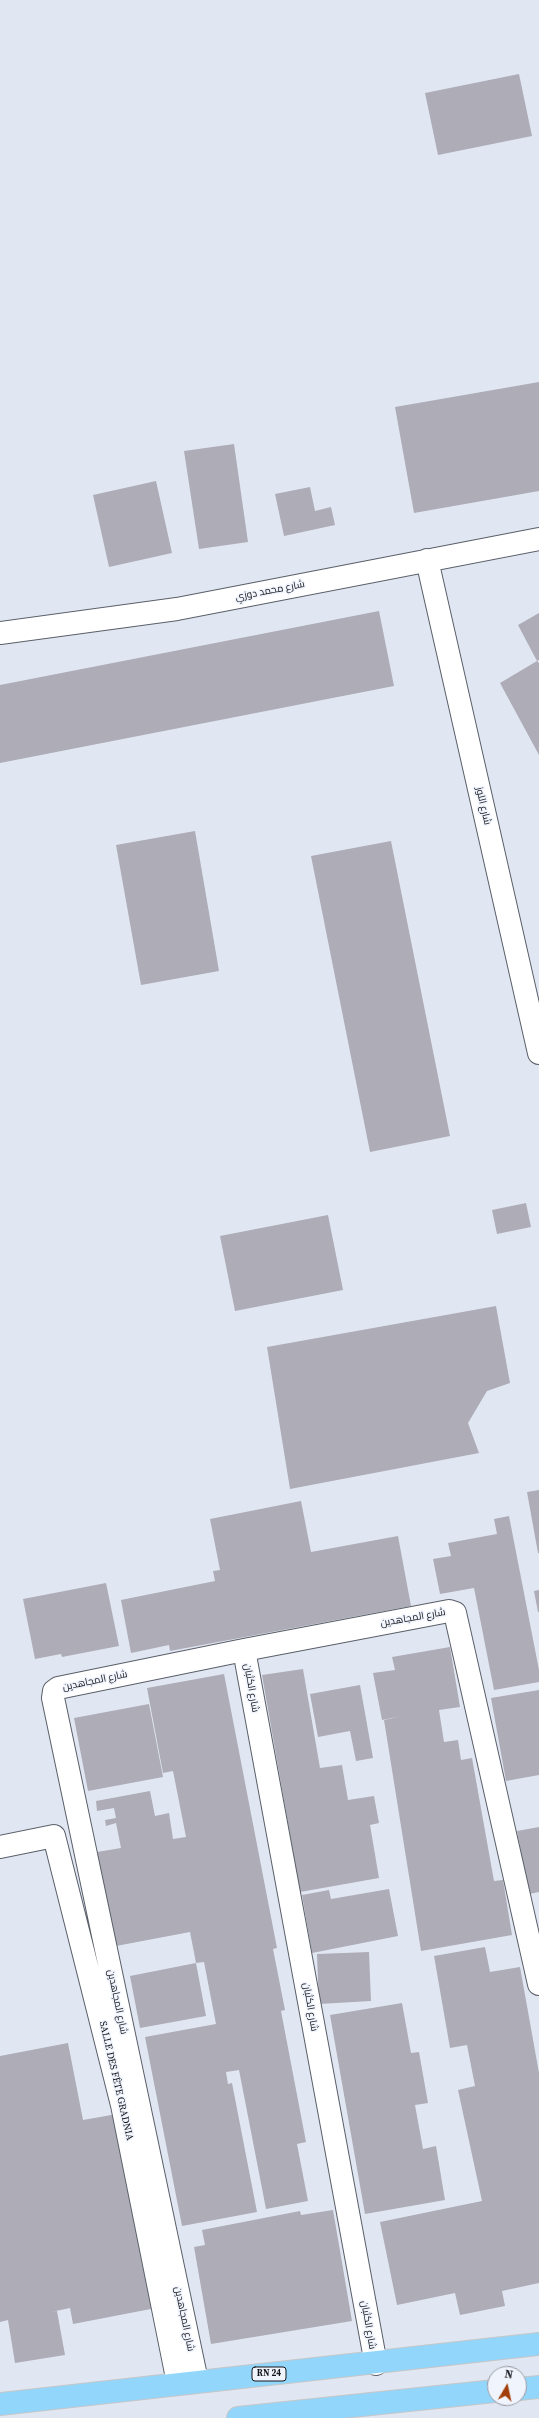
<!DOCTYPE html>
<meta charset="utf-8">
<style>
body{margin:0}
#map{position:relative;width:539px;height:2418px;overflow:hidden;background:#e1e7f2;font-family:"Source Serif 4",serif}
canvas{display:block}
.north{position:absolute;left:487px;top:2366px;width:40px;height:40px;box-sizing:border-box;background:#f0f4fd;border:1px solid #989ba2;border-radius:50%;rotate:9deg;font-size:11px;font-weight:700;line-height:16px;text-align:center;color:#14161a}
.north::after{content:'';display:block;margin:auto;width:14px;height:18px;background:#a23e09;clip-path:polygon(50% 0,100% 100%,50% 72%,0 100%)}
</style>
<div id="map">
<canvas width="539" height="2418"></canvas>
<div class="north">N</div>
</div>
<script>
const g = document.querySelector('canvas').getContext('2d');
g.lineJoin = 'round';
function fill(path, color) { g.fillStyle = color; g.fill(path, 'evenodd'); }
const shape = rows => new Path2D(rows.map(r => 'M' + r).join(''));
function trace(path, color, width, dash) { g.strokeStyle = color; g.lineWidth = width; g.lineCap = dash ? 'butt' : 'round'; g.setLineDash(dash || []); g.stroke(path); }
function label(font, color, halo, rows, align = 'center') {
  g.font = font + ' "Source Serif 4",Cairo,serif'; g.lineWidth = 3; g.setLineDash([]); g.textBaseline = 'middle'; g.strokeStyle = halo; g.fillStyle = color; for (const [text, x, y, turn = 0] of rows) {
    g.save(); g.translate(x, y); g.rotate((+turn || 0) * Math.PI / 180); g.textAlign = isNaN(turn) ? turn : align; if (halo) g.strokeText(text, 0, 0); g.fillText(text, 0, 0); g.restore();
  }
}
const building = shape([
 [519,74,532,136,438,155,425,93],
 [539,382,539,491,414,513,395,407],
 [234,444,248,542,199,549,184,451],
 [156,481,172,553,109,567,93,495],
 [310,487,315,511,331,507,335,525,284,536,275,494],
 [379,611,394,686,0,763,0,685],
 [539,613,539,660,537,661,518,625],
 [537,661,539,663,539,755,500,683],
 [195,831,219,971,141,985,116,845],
 [391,841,450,1136,370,1152,311,856],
 [526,1203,531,1227,497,1234,492,1210],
 [328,1215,343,1290,235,1311,220,1236],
 [496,1306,510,1383,487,1391,468,1423,479,1453,290,1489,267,1347],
 [539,1490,539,1553,538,1553,527,1492],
 [301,1501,311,1552,398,1536,411,1606,170,1651,169,1645,131,1653,121,1600,215,1581,213,1571,220,1570,210,1519],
 [509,1516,539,1670,539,1682,494,1690,474,1588,440,1594,433,1559,451,1556,448,1543,497,1534,494,1519],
 [106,1583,119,1646,62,1657,61,1654,35,1659,23,1599],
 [539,1590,539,1612,538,1612,534,1591],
 [450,1647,460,1707,439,1710,444,1742,458,1740,461,1760,472,1758,494,1881,503,1880,512,1935,421,1951,384,1720,402,1716,382,1720,373,1673,395,1670,392,1657],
 [303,1669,320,1768,342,1765,348,1800,374,1796,379,1823,370,1825,379,1878,300,1892,262,1675],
 [224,1674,277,1948,273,1949,285,2010,281,2011,306,2142,297,2144,308,2201,266,2209,239,2070,226,2072,228,2084,232,2083,257,2212,182,2226,145,2037,216,2024,204,1962,196,1963,206,2016,140,2028,130,1976,196,1963,190,1932,116,1946,97,1852,121,1848,116,1823,106,1826,105,1820,116,1818,114,1808,97,1811,96,1801,150,1791,155,1816,169,1813,173,1839,186,1837,173,1771,163,1773,147,1688],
 [360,1685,373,1758,356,1761,350,1731,318,1737,310,1694],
 [539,1690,539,1775,506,1781,491,1698],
 [149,1704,163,1777,88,1791,74,1718],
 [539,1827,539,1892,529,1894,517,1831],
 [389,1889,398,1936,312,1953,302,1895,329,1890,331,1899],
 [485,1947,490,1972,520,1967,539,2073,539,2283,502,2291,505,2306,460,2315,455,2293,397,2305,380,2222,482,2201,458,2090,475,2086,467,2045,450,2048,434,1956],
 [369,1952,371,2001,319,2004,317,1954],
 [402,2003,411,2053,419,2052,428,2103,415,2105,423,2149,436,2146,445,2200,365,2214,330,2015],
 [68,2043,83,2120,117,2114,156,2308,73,2324,70,2308,51,2312,57,2311,65,2355,15,2363,8,2320,0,2322,0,2056],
 [333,2210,352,2321,211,2344,194,2247,205,2245,202,2230,300,2211,301,2215]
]);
const minor = shape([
 [427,560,539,1053],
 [0,633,177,609,539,539],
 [244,1650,376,2364],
 [0,1847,54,1836,122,2105,178,2383],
 [197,2381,53,1698,54,1691,58,1688,244,1650,449,1611,455,1613,539,1984]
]);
const major = shape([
 [519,2389,539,2387],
 [0,2404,539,2344],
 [238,2418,495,2391]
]);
const shields = [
 [269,2374,34]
];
const shieldNames = [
 ["RN 24",269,2374]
];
const streetNames = [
 ["شارع محمد دوزي",270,591,-11],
 ["شارع اللوز",483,806,77],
 ["شارع المجاهدين",413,1618,-10],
 ["شارع المجاهدين",95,1681,-12],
 ["شارع الكثبان",251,1688,80],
 ["شارع المجاهدين",117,2002,78],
 ["شارع الكثبان",310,2007,80],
 ["SALLE DES FÊTE GRADNIA",116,2081,77],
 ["شارع المجاهدين",184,2319,78],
 ["شارع الكثبان",368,2325,80]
];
fill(building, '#adacb7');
trace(minor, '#5a5f69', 24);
trace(major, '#c7c7c8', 24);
trace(minor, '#fff', 22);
trace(major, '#93d6fb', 22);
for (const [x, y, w] of shields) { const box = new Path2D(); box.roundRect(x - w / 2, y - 7, w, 14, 3); g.fillStyle = '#f0f4fd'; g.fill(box); trace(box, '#14161a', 1); }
label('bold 9px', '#14161a', null, shieldNames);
label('10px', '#14161a', '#f0f4fd', streetNames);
</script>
